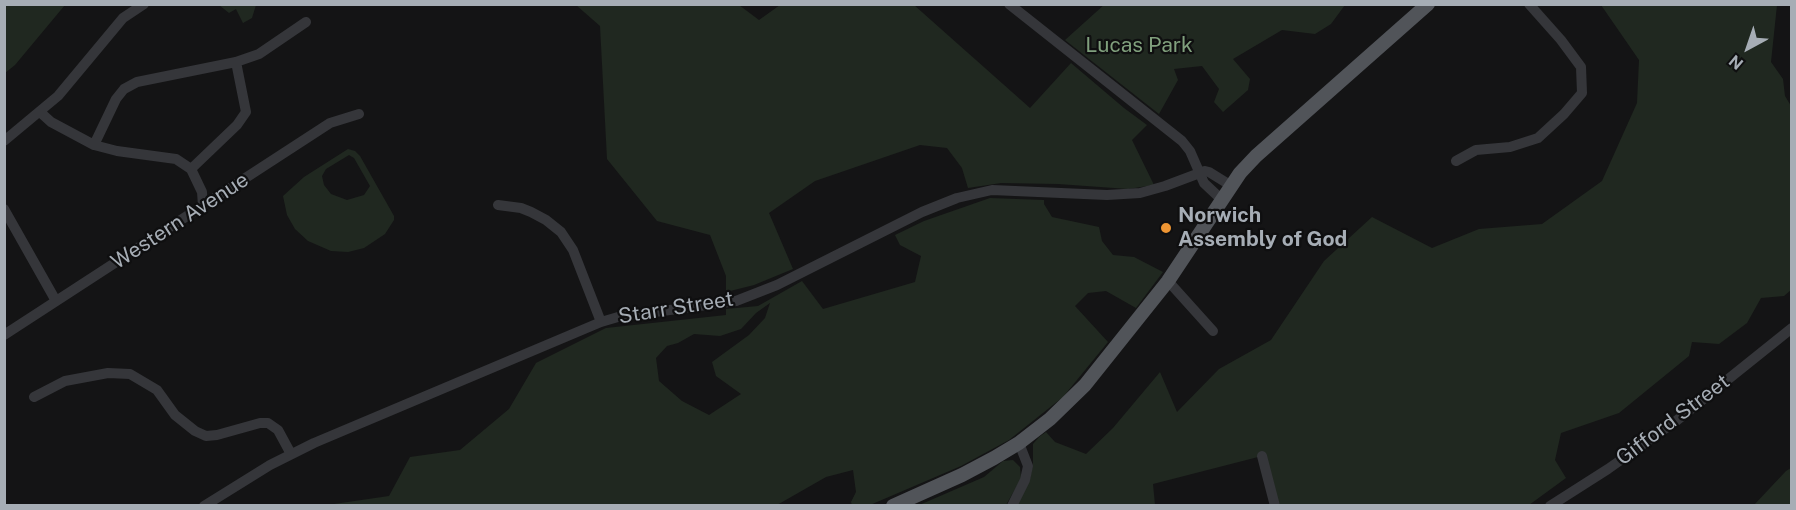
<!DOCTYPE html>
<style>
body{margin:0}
#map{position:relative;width:1796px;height:510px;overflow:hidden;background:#141415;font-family:"Public Sans",sans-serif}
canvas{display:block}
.frame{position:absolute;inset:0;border:6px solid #a6adb5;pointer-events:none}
.north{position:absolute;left:1718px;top:18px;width:60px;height:60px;-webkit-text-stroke:4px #0f0f10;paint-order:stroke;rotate:220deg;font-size:16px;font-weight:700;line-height:24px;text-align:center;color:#a6adb5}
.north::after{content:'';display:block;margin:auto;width:21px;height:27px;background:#a6adb5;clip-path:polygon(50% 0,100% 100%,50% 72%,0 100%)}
</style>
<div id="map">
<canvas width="1796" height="510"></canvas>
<div class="frame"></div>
<div class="north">N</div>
</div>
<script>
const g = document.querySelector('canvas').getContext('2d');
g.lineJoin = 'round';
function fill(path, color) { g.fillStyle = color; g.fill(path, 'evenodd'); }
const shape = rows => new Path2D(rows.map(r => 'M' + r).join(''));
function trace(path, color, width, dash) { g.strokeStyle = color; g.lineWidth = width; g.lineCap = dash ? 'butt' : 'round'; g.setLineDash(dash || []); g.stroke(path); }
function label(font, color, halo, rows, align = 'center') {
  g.font = font + ' "Public Sans",sans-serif'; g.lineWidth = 4.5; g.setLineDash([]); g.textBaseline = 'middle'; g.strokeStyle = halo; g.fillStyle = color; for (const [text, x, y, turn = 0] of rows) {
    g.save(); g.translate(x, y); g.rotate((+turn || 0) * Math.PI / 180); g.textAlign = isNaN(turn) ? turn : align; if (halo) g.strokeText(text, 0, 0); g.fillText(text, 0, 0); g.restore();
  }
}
const green = shape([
 [5,4,65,5,15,65,5,73],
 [1105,4,1345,4,1345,5,1331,24,1315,34,1282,30,1233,59,1250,79,1248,90,1223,112,1214,102,1219,89,1202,66,1174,69,1178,80,1159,114,1065,40],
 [219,5,256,5,252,18,243,23,236,9,229,13],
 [576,5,739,5,759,20,780,5,914,5,1030,108,1071,63,1124,108,1147,125,1132,140,1154,185,1128,189,1058,184,1001,183,968,188,962,168,947,148,920,145,815,181,769,213,793,269,754,285,726,292,726,276,710,235,657,221,607,159,600,26],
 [1601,5,1777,5,1771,62,1783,79,1785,96,1791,106,1791,290,1784,296,1761,298,1747,323,1719,344,1692,342,1689,356,1619,413,1561,433,1555,460,1566,478,1529,505,1272,505,1262,456,1153,484,1155,505,1016,506,1030,478,1033,465,1033,444,1039,437,1046,432,1055,442,1086,454,1113,428,1160,372,1177,412,1219,369,1271,340,1324,261,1372,217,1432,248,1479,229,1542,224,1602,181,1637,103,1639,60],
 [348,149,355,151,360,156,394,216,394,220,385,234,364,248,348,252,331,251,308,241,295,229,287,215,283,196,304,177],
 [349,155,354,158,370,186,364,195,347,200,331,194,324,185,322,176,326,169],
 [990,198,1044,200,1044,204,1052,217,1099,227,1102,241,1113,255,1134,257,1163,272,1136,308,1106,291,1088,293,1075,306,1108,342,1063,397,1009,440,961,466,870,505,852,505,851,502,856,492,853,470,826,477,777,505,327,505,389,496,410,457,460,450,509,409,536,363,606,328,726,315,726,309,758,306,802,281,823,309,915,282,921,256,900,245,895,235,924,221],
 [770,303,765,318,749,335,712,362,716,376,741,394,709,415,682,401,659,381,656,358,667,346,678,343,694,334,720,336,741,329,756,313],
 [1013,460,1020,467,1021,479,1006,505,917,506,984,477,1003,461],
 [1791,468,1791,505,1754,505,1786,471]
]);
const minor = shape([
 [1009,4,1182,141,1190,151,1204,183,1221,199],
 [40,112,51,122,94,145,117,151,176,159,191,169,202,192,203,206],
 [4,141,58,96,123,18,144,4],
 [94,145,116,99,124,89,137,82,236,62,259,54,306,22],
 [1456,161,1476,150,1510,147,1538,138,1564,114,1582,93,1581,67,1561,40,1529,4],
 [191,169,237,125,246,112,236,62],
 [498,205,521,208,531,212,546,220,561,232,573,250,601,322],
 [4,209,56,301],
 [1168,281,1213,331],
 [4,335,330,123,359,114],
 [34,397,65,381,108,373,130,374,157,390,175,415,195,431,206,436,217,435,260,423,268,423,278,430,291,454],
 [1262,456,1275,506],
 [204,506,270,465,314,443,601,322,618,317,736,301,777,285,922,212,957,198,992,190,1107,195,1140,193,1165,186,1205,171,1209,172,1230,185],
 [1012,506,1025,480,1028,466,1019,443],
 [1550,506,1608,469,1676,421,1792,328]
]);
const major = shape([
 [893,506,962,475,994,458,1019,443,1050,419,1085,385,1168,281,1240,173,1256,156,1428,4]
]);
const markers = [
 [1166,228,6,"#ee9533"]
];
const parkNames = [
 ["Lucas Park",1139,46]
];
const poiNames = [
 ["Norwich",1178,216],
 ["Assembly of God",1178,240]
];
const streetNames = [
 ["Western Avenue",180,221,-33],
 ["Starr Street",676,308,-9],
 ["Gifford Street",1673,420,-37]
];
fill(green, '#202820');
trace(minor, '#35363a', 10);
trace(major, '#515459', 14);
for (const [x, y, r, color] of markers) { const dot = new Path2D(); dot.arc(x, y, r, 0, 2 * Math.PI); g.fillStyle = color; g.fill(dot); trace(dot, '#0f0f10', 2); }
label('21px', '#80a07d', '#0f0f10', parkNames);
label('bold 21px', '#a6adb5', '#0f0f10', poiNames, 'left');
label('21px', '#a6adb5', '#0f0f10', streetNames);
</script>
